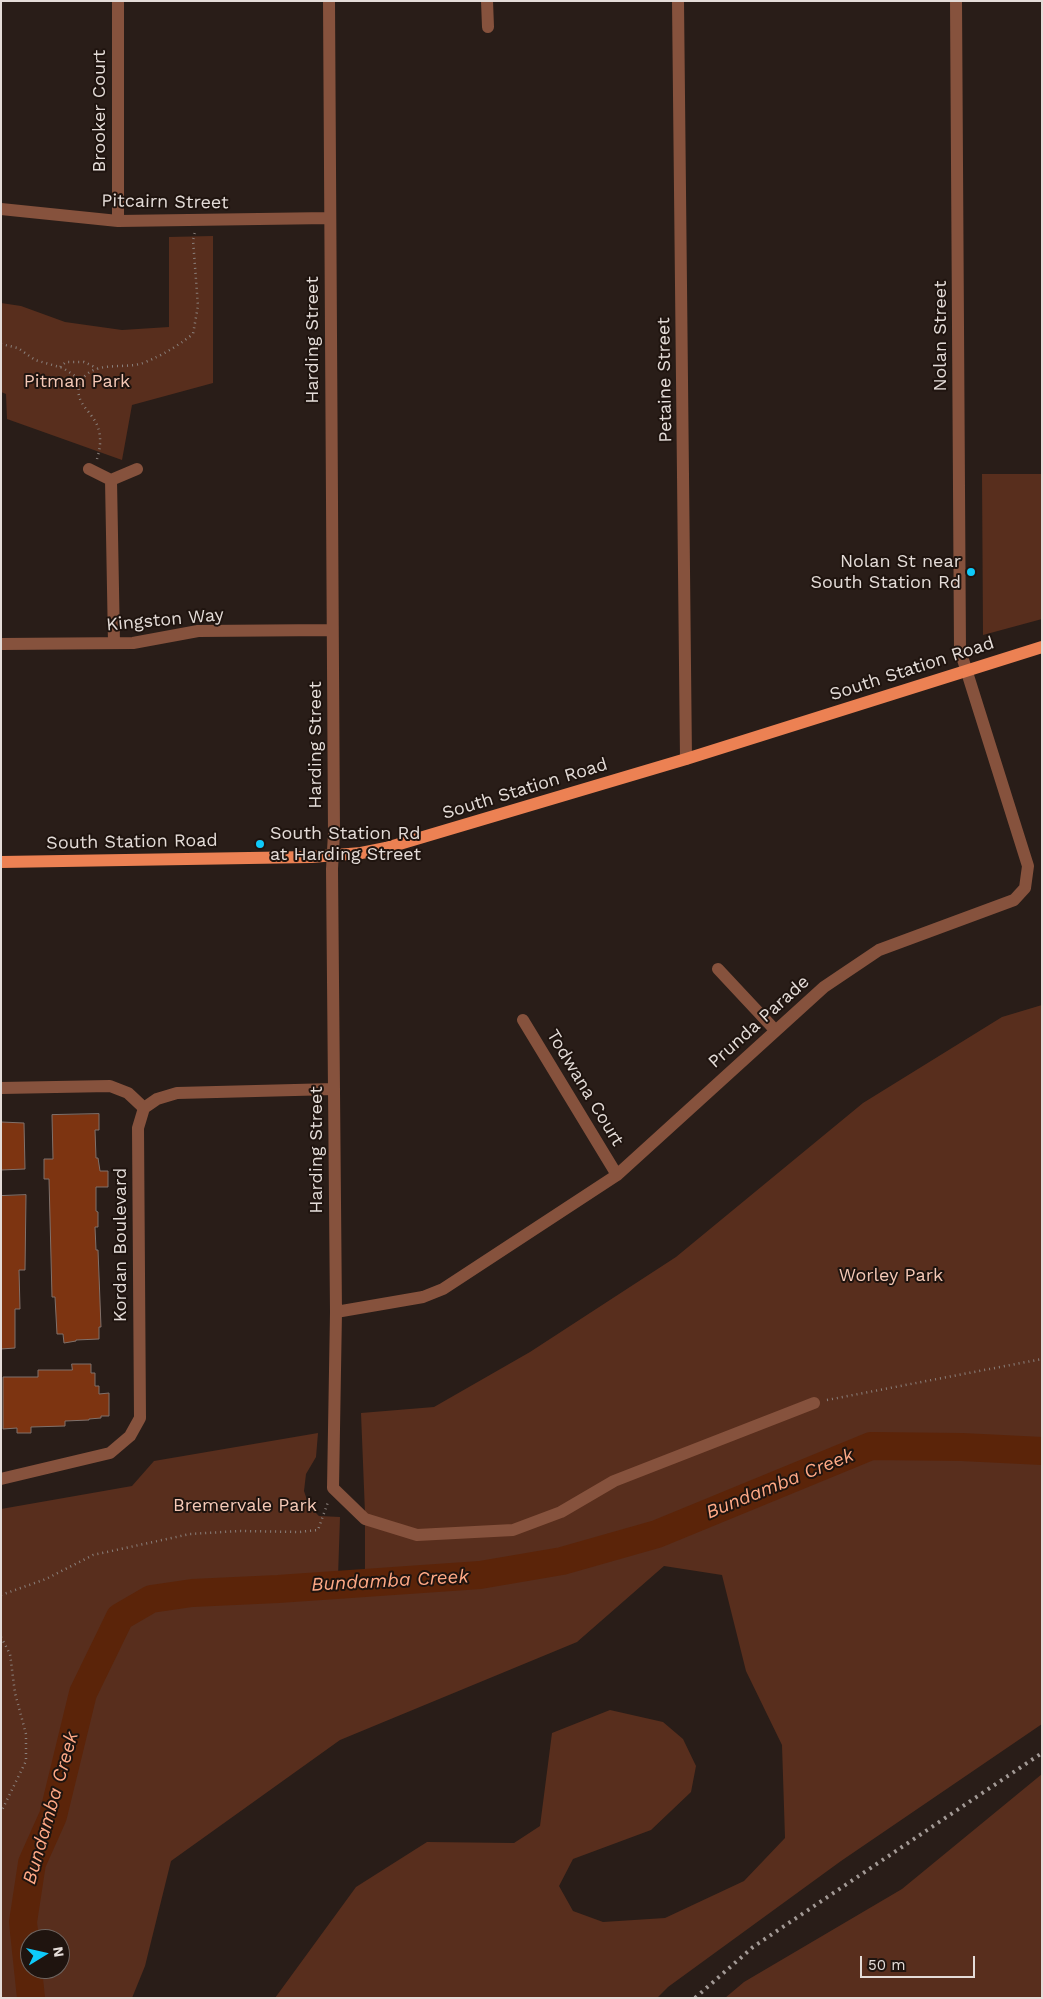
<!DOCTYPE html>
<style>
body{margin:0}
#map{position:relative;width:1043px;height:1999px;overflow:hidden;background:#291d18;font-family:"Work Sans",sans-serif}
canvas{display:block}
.frame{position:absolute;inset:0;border:2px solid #e4dcd8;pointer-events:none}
.north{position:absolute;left:20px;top:1929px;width:50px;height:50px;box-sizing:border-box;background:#1f140f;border:1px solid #6e645f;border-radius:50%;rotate:81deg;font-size:14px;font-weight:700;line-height:20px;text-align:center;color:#e4dcd8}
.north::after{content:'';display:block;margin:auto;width:18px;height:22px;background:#0ecafa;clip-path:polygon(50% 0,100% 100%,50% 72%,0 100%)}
.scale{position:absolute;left:860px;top:1956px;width:115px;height:22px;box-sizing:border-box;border:2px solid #e4dcd8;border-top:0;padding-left:6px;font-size:15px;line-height:18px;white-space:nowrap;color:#e4dcd8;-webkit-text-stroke:4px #1f140f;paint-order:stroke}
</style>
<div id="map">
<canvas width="1043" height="1999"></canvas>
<div class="frame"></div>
<div class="north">N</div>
<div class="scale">50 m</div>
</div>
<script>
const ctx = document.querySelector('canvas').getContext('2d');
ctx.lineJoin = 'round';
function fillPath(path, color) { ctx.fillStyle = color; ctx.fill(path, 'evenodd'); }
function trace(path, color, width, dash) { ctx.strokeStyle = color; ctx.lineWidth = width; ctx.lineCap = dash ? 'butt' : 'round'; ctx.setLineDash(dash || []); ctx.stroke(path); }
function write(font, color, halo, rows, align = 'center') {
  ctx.font = font + ' "Work Sans",sans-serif'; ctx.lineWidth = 4; ctx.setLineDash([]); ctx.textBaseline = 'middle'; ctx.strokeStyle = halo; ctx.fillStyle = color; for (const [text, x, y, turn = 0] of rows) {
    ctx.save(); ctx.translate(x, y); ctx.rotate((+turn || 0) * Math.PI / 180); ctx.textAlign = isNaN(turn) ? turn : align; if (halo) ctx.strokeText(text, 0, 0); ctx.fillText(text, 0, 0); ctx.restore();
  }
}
fillPath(new Path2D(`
 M213,236V383L132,405L122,460L7,419L6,394L1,392V303L21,306L65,322L122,330L169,327V237Z
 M982,474H1042V619L983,635Z
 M1042,1005V1724L841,1861L668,1987L657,1998H275L356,1887L427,1842L514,1843L540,1826L552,1733L610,1710L663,1722L683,1739L696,1766L691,1792L651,1830L573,1859L559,1886L573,1911L603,1922L665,1918L744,1881L785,1838L782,1745L746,1671L722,1575L664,1566L577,1642L340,1740L171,1861L145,1966L132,1998H1V1509L132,1486L154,1461L318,1433L316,1457L306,1474L304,1491L309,1506L319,1516L340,1517L338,1577L365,1572V1513L361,1413L434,1407L530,1352L676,1257L863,1103L1002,1017ZM30,1939H60V1969H30Z
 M1042,1774V1998H725L744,1982L902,1889Z`), '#582e1d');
trace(new Path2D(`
 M31,1998L23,1922L32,1863L53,1816L83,1693L120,1617L151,1599L192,1593L278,1589L480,1575L562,1561L657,1534L871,1446L962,1447L1042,1451`), '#5b2409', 28);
const building = new Path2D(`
 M99,1114V1130H95L96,1158H98L100,1171H108V1187H96V1211L98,1212V1227H95L96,1250H98L101,1327H99V1339L76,1340V1341L64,1343L63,1334H57L55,1297H52L49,1179H44V1159H53L52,1115Z
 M1,1122L24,1123L25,1169L1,1170Z
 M26,1195L25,1270H19L20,1309H15V1348L1,1349V1196Z
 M72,1364H91V1373H95V1386H99V1394L109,1393V1416H101V1418L89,1419V1420L65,1421V1426L31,1427V1433H17V1428L3,1429V1377H38V1370H72Z`);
fillPath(building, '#7d3411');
trace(building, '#80716b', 1);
trace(new Path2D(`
 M1,344L18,348L35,360L63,368L75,376L80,383
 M60,367L66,362H84L97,368
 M97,459C101,446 102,433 95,421C88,409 74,400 80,384C90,359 123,370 143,363C163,355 176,347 193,334L198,306L193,240L195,232
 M827,1400L1042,1359
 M1,1595L46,1579L93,1555L190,1534L239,1531L299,1532L318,1530L328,1502
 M1,1637L10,1654L15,1693L26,1734V1761L1,1812`), '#8a807c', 2.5, [1, 4]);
trace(new Path2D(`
 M329,1L334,833L332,869L336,1312L333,1488L365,1519L417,1535L513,1530L561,1512L614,1481L814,1403
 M487,1L488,27
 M678,1L686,759
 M1,209L118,221L329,218
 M118,221V1
 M89,469L111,480L137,469
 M111,480L114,643
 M1,644L133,643L198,631L332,630
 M718,969L775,1030
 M523,1020L617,1175
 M1,1088L110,1086L128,1093L144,1108
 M336,1312L423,1297L443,1289L617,1175L824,987L879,950L1014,900L1025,888L1028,866L960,650L956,1
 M1,1479L110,1453L130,1436L140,1418L138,1128L144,1108L157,1099L177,1093L334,1089`), '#86523d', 12);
trace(new Path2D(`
 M1,862L311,857L361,853L386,848L686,759L1042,647`), '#ec8153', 12);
trace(new Path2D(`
 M695,1998L753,1947L1042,1753`), '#a39a96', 4, [2.5, 5]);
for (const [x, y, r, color] of [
 [971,572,5,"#0ecafa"],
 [260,844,5,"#0ecafa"]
]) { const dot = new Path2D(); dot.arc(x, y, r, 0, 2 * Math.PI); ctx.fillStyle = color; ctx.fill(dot); trace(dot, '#1f140f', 2); }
write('18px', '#e4dcd8', '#1f140f', [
 ["Brooker Court",100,111,-90],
 ["Pitcairn Street",165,202,1],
 ["Nolan Street",941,336,-90],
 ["Harding Street",313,340,-90],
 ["Petaine Street",665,380,-91],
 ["Kingston Way",165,620,-5],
 ["South Station Road",912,669,-18],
 ["Harding Street",316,745,-90],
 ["South Station Road",525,789,-17],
 ["South Station Road",132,842,-1],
 ["Prunda Parade",759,1022,-42],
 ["Todwana Court",585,1088,59],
 ["Harding Street",317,1150,-90],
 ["Kordan Boulevard",121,1245,-90]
]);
write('18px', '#f5c9b7', '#1f140f', [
 ["Pitman Park",77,382],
 ["Worley Park",891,1276],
 ["Bremervale Park",245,1506]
]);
write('18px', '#e4dcd8', '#1f140f', [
 ["Nolan St near",961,562],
 ["South Station Rd",961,583],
 ["South Station Rd",270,834,"left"],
 ["at Harding Street",270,855,"left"]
], 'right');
write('italic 19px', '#ffa986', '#1f140f', [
 ["Bundamba Creek",780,1484,-22],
 ["Bundamba Creek",390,1581,-3],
 ["Bundamba Creek",51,1808,-74]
]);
</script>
